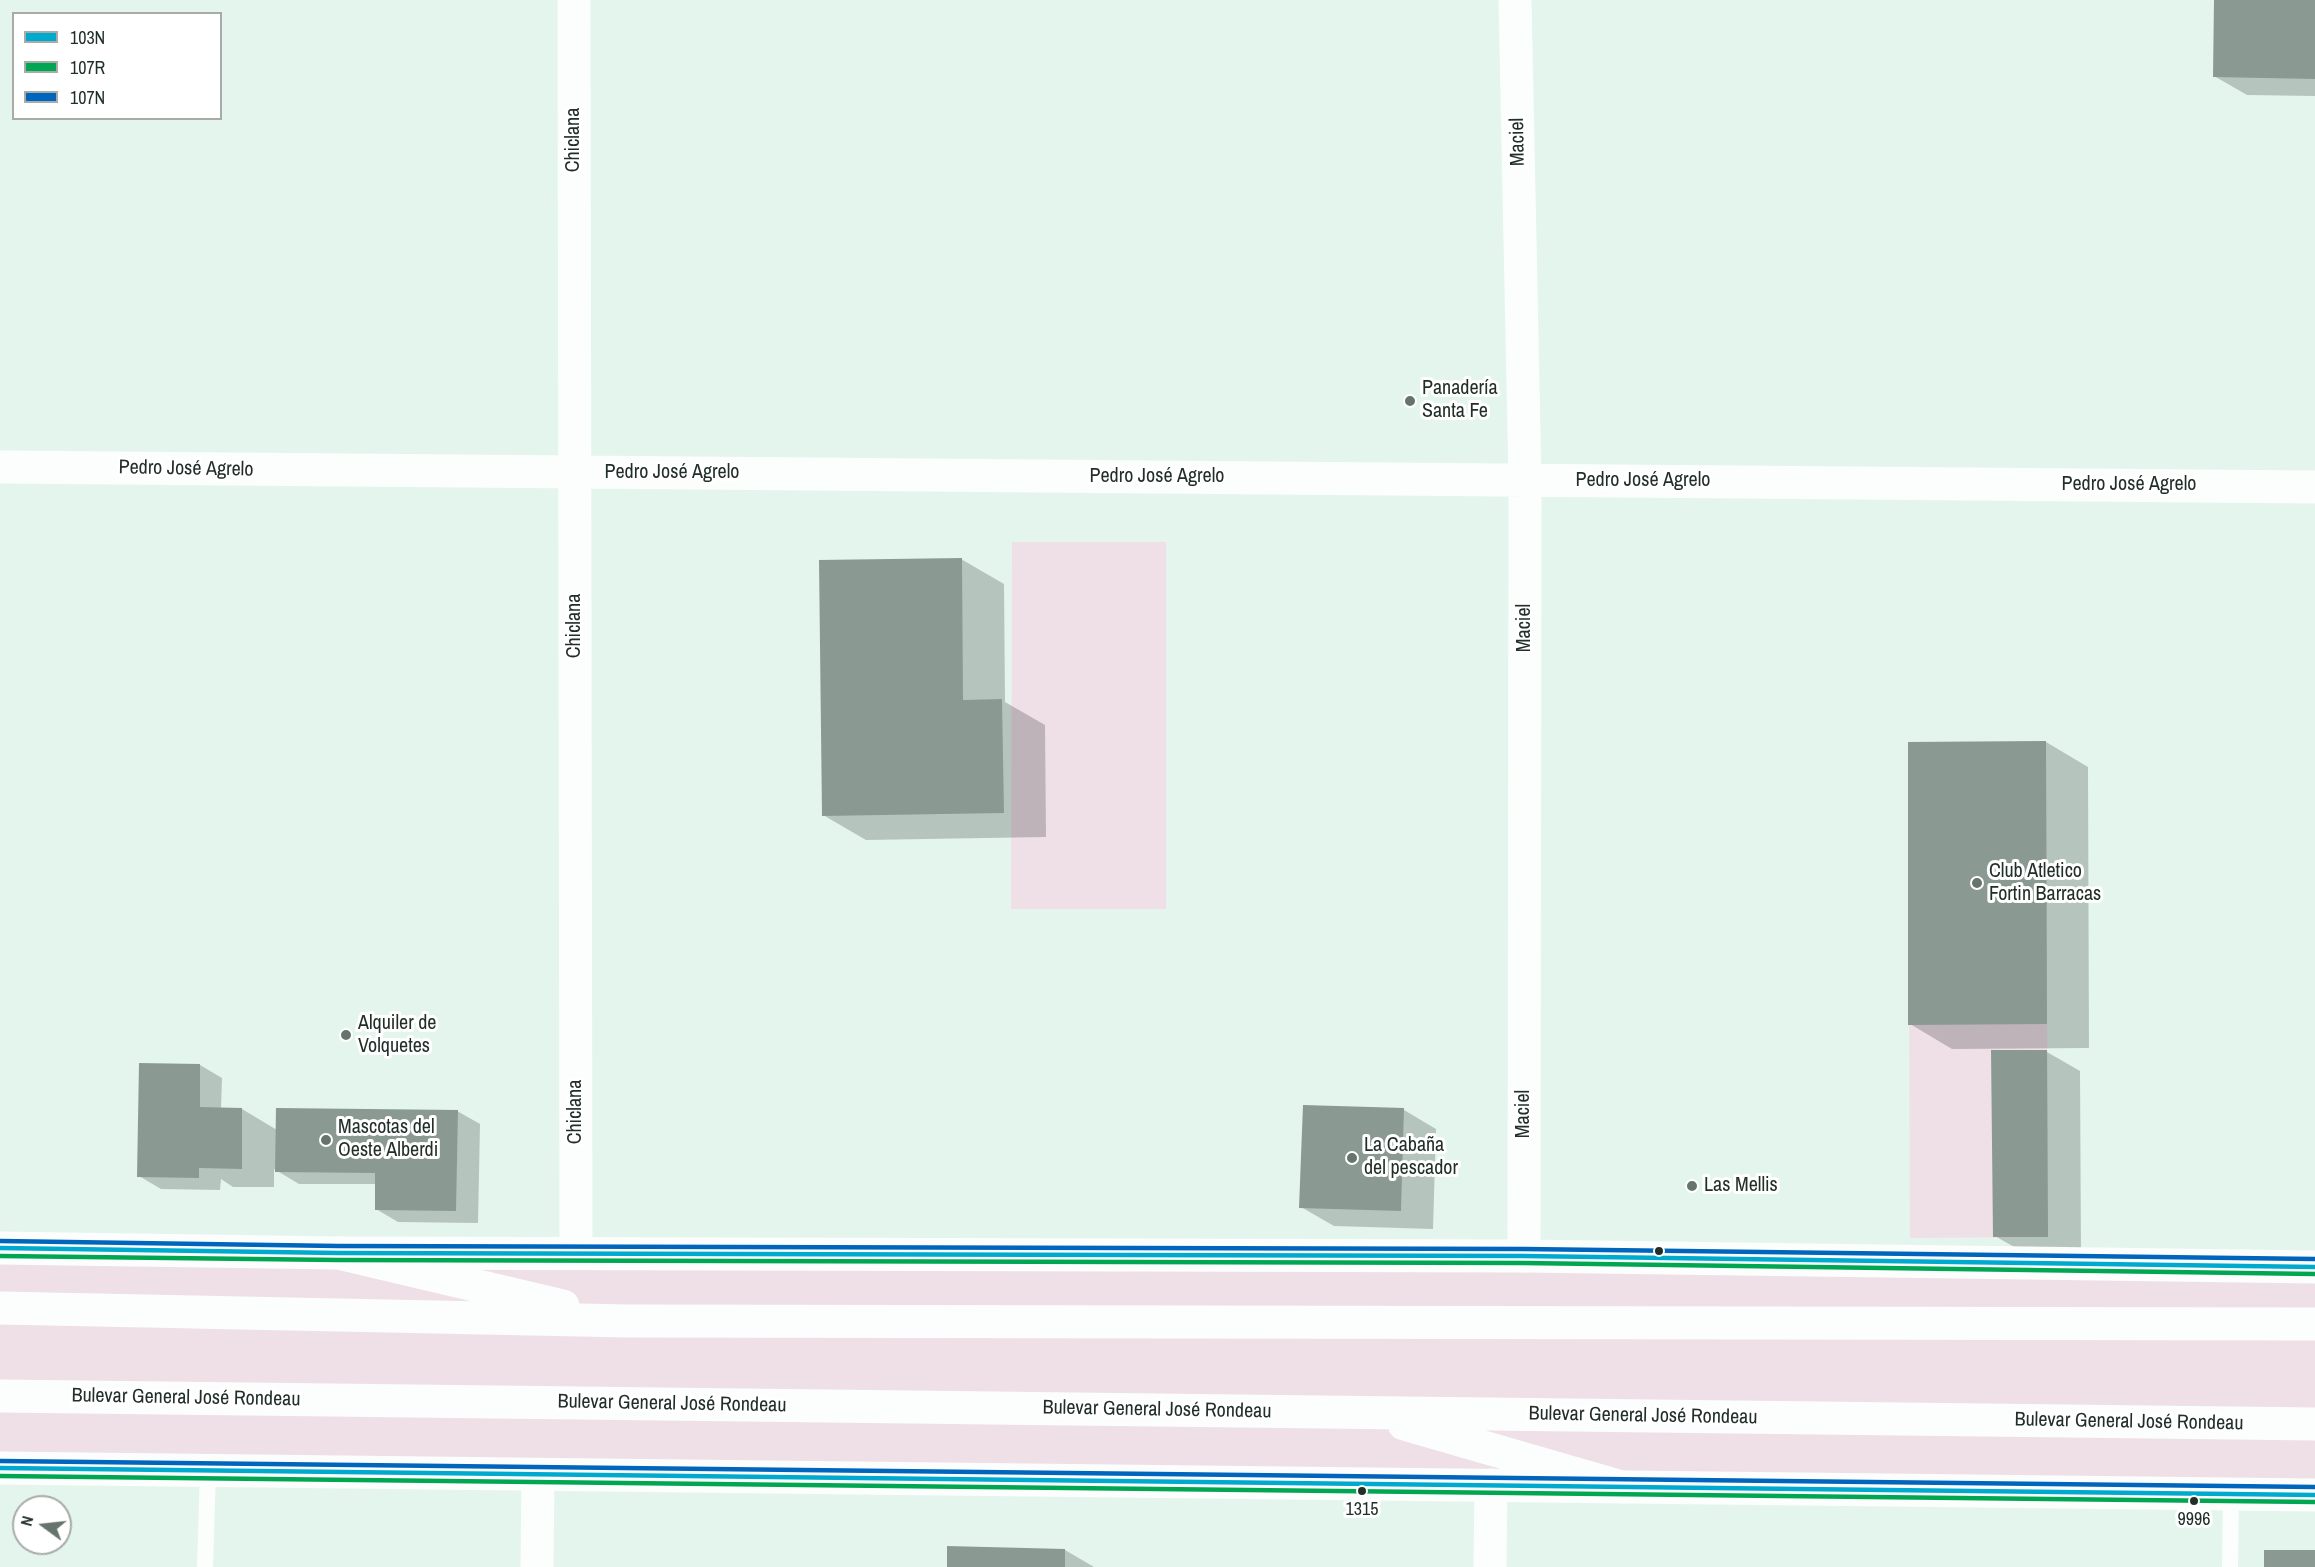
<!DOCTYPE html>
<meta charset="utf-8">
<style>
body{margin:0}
#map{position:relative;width:2315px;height:1567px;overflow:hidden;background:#e4f5ee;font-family:"Archivo Narrow",sans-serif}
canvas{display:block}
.legend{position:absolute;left:12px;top:12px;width:210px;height:108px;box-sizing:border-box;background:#fff;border:2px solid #a7aca9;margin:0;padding:8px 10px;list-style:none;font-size:18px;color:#222f29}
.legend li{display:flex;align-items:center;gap:12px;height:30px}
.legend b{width:30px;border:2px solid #a7aca9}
.north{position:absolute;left:12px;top:1495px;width:60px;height:60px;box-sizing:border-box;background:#fff;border:2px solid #a7aca9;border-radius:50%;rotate:285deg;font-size:16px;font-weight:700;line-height:24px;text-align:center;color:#222f29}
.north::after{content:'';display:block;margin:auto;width:21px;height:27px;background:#66746e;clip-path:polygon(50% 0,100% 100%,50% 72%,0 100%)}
</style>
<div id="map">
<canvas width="2315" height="1567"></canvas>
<ul class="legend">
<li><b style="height:8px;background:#00a9ce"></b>103N</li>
<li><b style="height:8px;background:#00a651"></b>107R</li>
<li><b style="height:8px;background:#0065bd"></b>107N</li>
</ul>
<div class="north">N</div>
</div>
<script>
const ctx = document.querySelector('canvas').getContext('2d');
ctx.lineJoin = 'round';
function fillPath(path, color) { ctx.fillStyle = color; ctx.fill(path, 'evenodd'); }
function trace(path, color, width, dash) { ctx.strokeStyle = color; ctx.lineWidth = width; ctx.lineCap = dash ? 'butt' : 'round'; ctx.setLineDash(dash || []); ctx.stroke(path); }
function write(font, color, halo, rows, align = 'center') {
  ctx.font = font + ' "Archivo Narrow",sans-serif'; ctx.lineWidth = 6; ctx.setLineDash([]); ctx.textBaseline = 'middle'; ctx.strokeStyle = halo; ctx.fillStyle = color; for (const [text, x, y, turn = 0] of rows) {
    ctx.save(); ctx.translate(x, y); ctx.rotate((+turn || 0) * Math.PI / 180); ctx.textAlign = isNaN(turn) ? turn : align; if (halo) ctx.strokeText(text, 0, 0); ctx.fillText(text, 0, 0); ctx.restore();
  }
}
fillPath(new Path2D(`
 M1012,542H1166V909H1011Z
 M2046,741L2048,1237L1910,1238L1908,742Z
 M0,1248L2315,1267V1495L0,1468Z`), '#eee0e6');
fillPath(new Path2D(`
 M2215,0H2315V96L2247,95L2214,76Z
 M961,559L1004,584L1005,702L1045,725L1046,837L866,840L823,815Z
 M2046,742L2088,767L2089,1048L1952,1049L1910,1024Z
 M2047,1052L2080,1071L2081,1255H2028L1995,1236Z
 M200,1065L222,1078L221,1109H242L277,1130L457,1111L480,1124L478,1223L398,1222L376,1209V1184H299L274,1169V1187H233L221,1179L220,1190L161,1189L139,1176Z
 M1404,1110L1436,1129L1433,1229L1334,1226L1301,1207Z
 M1065,1550L1094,1567H949Z`), '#0003');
fillPath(new Path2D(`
 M2214,0H2315V79L2213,77Z
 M962,558L963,700L1002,699L1004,813L822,816L819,560Z
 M2046,741L2047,1024L1908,1025V742Z
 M1991,1050H2047L2048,1237H1993Z
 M139,1063L200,1064V1107L242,1108V1169L199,1168V1178L137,1177Z
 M1303,1105L1404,1108L1401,1211L1299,1208Z
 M276,1108L458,1110L456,1211L375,1210V1173L275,1172Z
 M947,1546L1065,1549V1567H947Z
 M2264,1550H2315V1567H2264Z`), '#8b9993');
trace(new Path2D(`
 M205,1567L208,1470
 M2230,1567L2231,1494`), '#fbfefc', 16);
trace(new Path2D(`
 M574,0L576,1252
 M1515,0L1525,480L1524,1256
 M0,467L2315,487
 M537,1567L538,1475
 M1490,1567L1491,1485`), '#fbfefc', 33);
trace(new Path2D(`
 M0,1248L338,1253L1524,1256L2315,1267
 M0,1468L2315,1495`), '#fbfefc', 33);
trace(new Path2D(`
 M338,1253L563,1306
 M0,1308L629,1321L2315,1324
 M0,1396L2315,1424
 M1404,1424L1622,1487`), '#fbfefc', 33);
trace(new Path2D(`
 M0,1248L338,1253L1524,1256L2315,1267
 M0,1468L2315,1495`), '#00a9ce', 4.5);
trace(new Path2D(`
 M0,1256L338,1260L1524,1263L2315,1274
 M0,1476L2315,1502`), '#00a651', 4.5);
trace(new Path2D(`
 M0,1241L338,1246L1524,1249L2315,1259
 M0,1461L2315,1487`), '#0065bd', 4.5);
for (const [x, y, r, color] of [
 [1410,401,6,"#66746e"],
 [1977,883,6,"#66746e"],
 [346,1035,6,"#66746e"],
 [326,1140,6,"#66746e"],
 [1352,1158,6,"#66746e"],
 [1692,1186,6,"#66746e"],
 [1659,1251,5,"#222f29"],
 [1362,1491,5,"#222f29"],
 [2194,1501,5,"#222f29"]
]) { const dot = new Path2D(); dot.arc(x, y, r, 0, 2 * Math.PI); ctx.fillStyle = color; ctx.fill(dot); trace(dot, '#fff', 2); }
write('18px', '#222f29', '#fff', [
 ["1315",1362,1510],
 ["9996",2194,1520]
]);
write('20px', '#222f29', '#fff', [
 ["Chiclana",574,140,-90],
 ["Maciel",1518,142,-91],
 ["Pedro José Agrelo",186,469,1],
 ["Pedro José Agrelo",672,473],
 ["Pedro José Agrelo",1157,477],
 ["Pedro José Agrelo",1643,481],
 ["Pedro José Agrelo",2129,485],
 ["Chiclana",575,626,-90],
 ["Maciel",1525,628,-90],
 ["Chiclana",576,1112,-90],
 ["Maciel",1524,1114,-90],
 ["Bulevar General José Rondeau",186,1398,1],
 ["Bulevar General José Rondeau",672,1404,1],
 ["Bulevar General José Rondeau",1157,1410,1],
 ["Bulevar General José Rondeau",1643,1416,1],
 ["Bulevar General José Rondeau",2129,1422,1]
]);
write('20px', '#222f29', '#fff', [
 ["Panadería",1422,389],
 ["Santa Fe",1422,412],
 ["Club Atletico",1989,872],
 ["Fortin Barracas",1989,895],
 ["Alquiler de",358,1024],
 ["Volquetes",358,1047],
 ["Mascotas del",338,1128],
 ["Oeste Alberdi",338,1151],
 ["La Cabaña",1364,1146],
 ["del pescador",1364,1169],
 ["Las Mellis",1704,1186]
], 'left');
</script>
